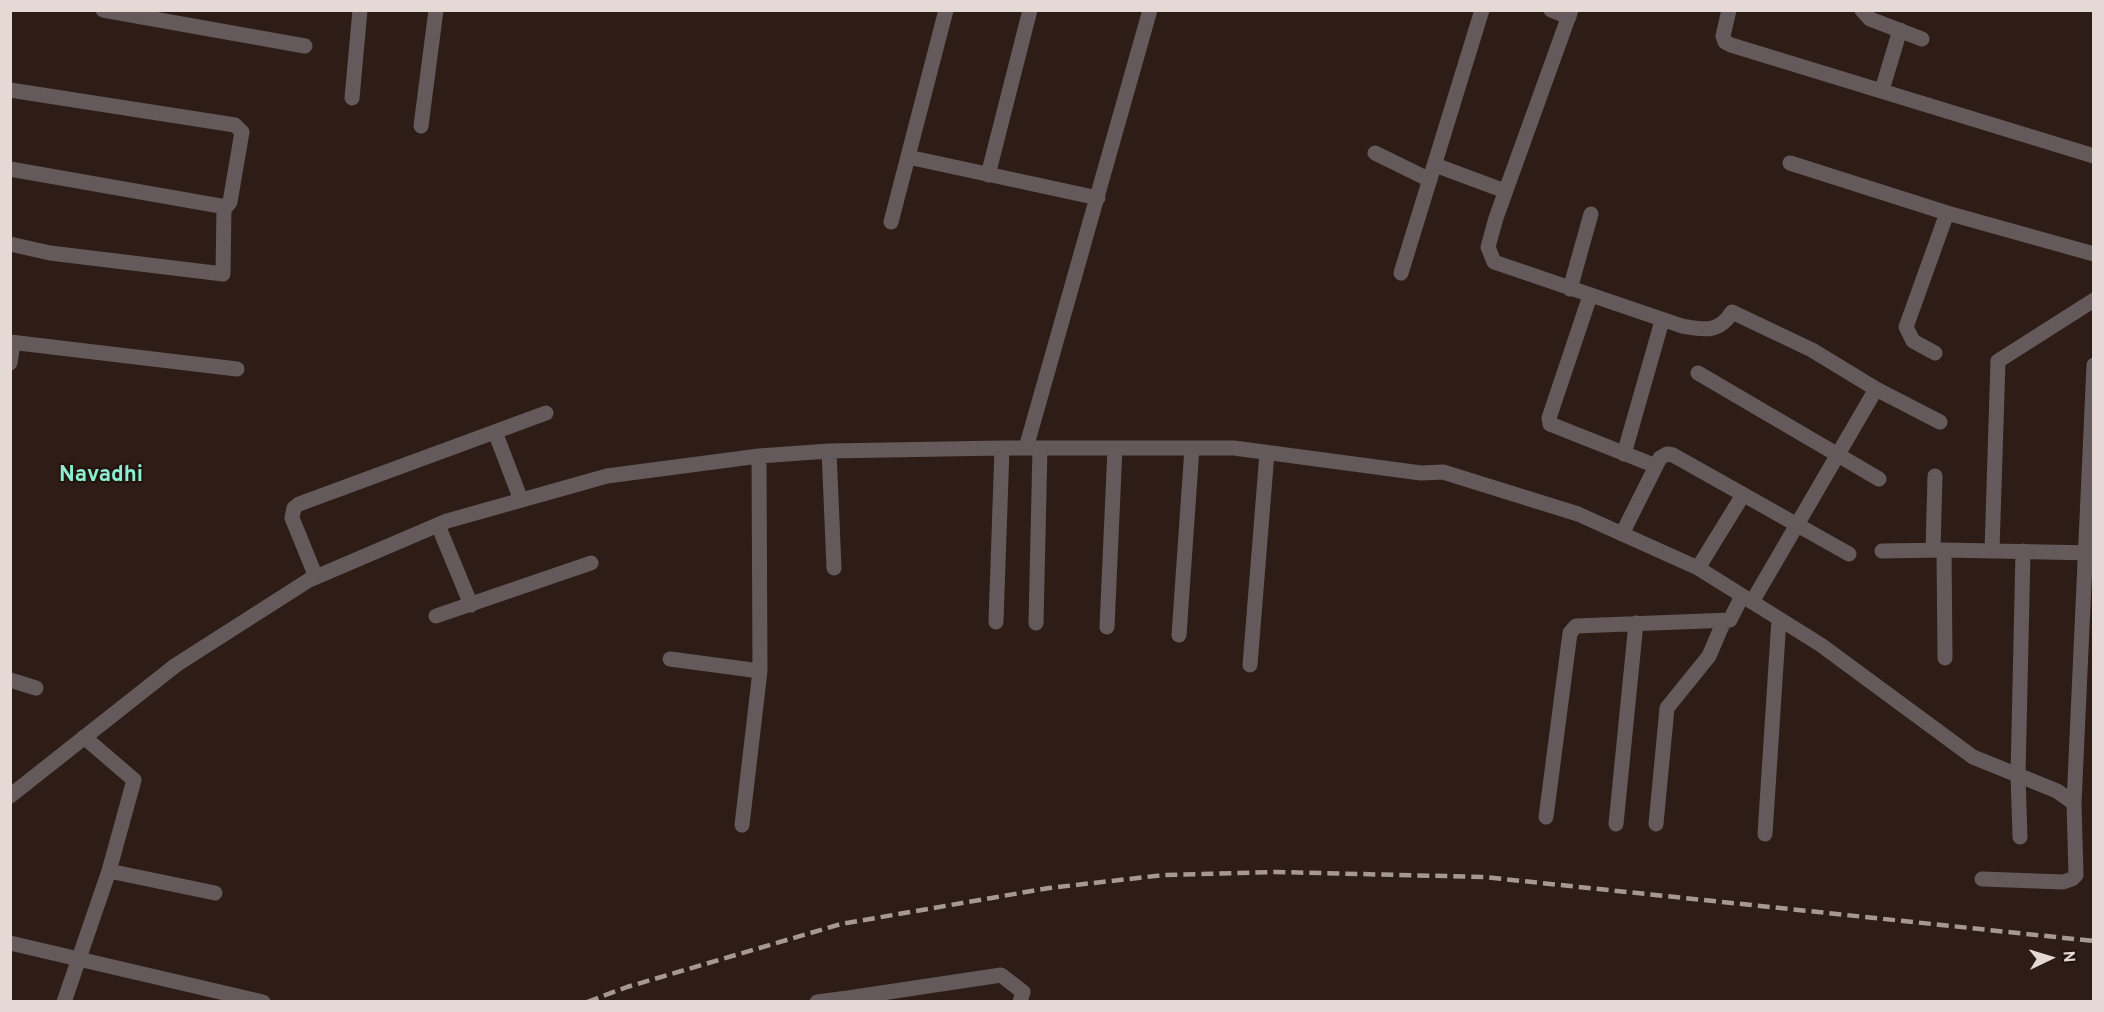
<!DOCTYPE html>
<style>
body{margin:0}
#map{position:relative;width:2104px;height:1012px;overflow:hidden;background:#2d1d16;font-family:Overpass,sans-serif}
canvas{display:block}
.frame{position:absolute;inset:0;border:12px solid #e5d9d5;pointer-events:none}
.north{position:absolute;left:2020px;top:928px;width:60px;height:60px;-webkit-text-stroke:4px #23140d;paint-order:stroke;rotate:86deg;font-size:16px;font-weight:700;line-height:24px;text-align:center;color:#e5d9d5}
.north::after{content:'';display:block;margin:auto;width:21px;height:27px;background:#e5d9d5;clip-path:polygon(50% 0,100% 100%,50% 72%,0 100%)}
</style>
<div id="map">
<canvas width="2104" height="1012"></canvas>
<div class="frame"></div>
<div class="north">N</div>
</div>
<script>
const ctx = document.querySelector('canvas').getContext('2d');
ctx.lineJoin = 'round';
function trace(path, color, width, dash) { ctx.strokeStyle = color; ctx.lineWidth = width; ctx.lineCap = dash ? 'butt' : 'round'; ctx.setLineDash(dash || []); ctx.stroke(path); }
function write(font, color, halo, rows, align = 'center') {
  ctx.font = font + ' Overpass,sans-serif'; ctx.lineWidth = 4.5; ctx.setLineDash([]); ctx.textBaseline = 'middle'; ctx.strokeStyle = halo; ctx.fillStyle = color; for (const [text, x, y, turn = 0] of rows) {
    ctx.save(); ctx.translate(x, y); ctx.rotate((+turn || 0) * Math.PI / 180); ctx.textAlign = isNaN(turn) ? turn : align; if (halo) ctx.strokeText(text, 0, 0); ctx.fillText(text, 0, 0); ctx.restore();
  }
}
trace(new Path2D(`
 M103,10L305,46
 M1551,10L1569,17
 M1571,10L1496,218L1488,247L1494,262L1682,326C1705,330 1719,333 1732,312L1812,350L1876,389L1940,422
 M1729,10L1723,36L1725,42L1731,45L2094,156
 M1862,10L1870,19L1922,39
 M10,90L235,125L242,132L230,202L226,207L10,169
 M1882,90L1900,30
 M352,98L360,10
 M421,126L436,10
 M1375,153L1430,180
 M908,157L1098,198
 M1790,163L1947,213L2094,254
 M1435,165L1505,191
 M988,175L1030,10
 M891,222L946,10
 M10,244L50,253L223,274L224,207
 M1401,273L1482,10
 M1570,289L1591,214
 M1590,296L1549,418L1550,424L1656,466
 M10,342L237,369
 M1935,353L1913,341L1906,327L1947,213
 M10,363L13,343
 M1698,373L1879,479
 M495,432L521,500
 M1026,448L1150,10
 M829,451L834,568
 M1624,454L1662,321
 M438,525L471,605
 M1622,534L1660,458L1667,454L1673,455L1849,554
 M1933,550L1935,476
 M1992,550L1998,361L2094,300
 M1882,551L1942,550
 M1698,568L1743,495
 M316,577L292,518L294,508L299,504L546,413
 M1752,602L1876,389
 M436,616L591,563
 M996,622L1002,448
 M1036,623L1040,448
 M1107,627L1115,448
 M1179,635L1192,448
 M1945,658L1944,550L2094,553
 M670,659L760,671
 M1250,665L1267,453
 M10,680L36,688
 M10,796L176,665L309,580L447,521L607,476L759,456L829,451L1002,448H1234L1421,473L1443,472L1578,514L1698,568L1821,645L1973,757L2057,791L2074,803L2076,875L2072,879L2063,882L1982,879
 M2074,803L2094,365
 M1546,817L1570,633L1576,626L1730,620L1742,596
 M1616,824L1636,623
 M1656,824L1667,708L1709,656L1724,621
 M742,825L760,671L759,456
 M1765,834L1779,619
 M2020,837L2018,776L2023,551
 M109,871L215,893
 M10,943L263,1002
 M848,998L1001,975L1023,992L1020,1002
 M64,1002L109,871L134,780L84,737
 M817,1002L848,998L849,1002`), '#645a5b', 15);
trace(new Path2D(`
 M587,1002L627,987L841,924L1049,888L1164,875L1276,872L1484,877L2094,941`), '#a69994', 4.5, [12, 6]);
write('bold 22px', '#8cedd3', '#23140d', [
 ["Navadhi",101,477]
]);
</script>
